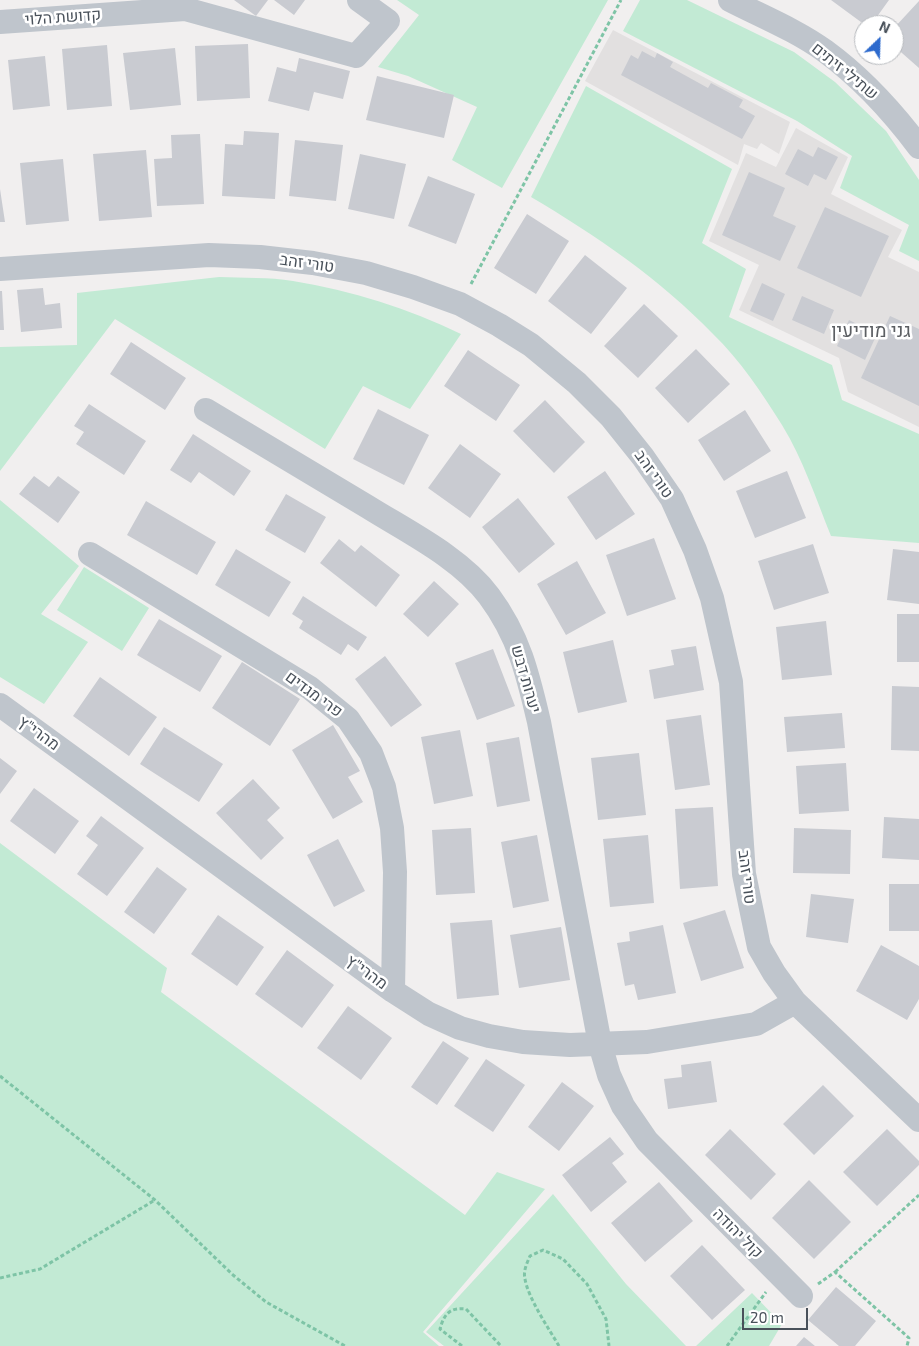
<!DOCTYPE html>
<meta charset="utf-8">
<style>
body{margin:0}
#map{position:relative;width:919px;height:1346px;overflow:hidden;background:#f1efef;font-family:"Exo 2",sans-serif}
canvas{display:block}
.north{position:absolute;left:854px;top:15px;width:50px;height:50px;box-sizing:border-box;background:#fff;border:1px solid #b6b9bd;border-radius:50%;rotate:24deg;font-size:14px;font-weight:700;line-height:20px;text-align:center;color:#49515a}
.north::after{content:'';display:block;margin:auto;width:18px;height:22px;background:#2d6acd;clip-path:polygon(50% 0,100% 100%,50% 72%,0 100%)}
.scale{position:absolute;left:742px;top:1308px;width:66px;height:22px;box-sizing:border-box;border:2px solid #49515a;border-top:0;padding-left:6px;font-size:15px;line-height:18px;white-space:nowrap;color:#49515a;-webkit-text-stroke:4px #fff;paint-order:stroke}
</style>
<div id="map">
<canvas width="919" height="1346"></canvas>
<div class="north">N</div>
<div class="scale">20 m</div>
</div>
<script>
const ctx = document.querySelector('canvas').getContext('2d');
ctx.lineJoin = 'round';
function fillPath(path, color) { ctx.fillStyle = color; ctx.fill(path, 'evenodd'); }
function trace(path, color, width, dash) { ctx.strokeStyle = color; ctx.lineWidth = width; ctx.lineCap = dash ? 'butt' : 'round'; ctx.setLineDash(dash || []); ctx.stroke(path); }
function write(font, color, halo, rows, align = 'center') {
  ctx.font = font + ' "Exo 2",Heebo,sans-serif'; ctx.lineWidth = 5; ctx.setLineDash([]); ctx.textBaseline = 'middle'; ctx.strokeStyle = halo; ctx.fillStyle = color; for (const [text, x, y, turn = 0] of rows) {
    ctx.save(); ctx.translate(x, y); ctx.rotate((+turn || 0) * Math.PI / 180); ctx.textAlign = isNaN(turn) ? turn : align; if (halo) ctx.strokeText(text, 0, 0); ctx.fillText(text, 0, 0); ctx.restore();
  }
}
fillPath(new Path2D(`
 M613,30L790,122L779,154L761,143L757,149L744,144L738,165L585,81Z
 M796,128L848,157L831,194L902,230L888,257L919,272V427L848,392L839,358L739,310L759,265L709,241L746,153L776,167Z`), '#e2e0e0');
fillPath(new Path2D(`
 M397,0H608L502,188L452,160L477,107L408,76L378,67L419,15Z
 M640,0H687L794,52L835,82L886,131L919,180V261L899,251L909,225L840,188L852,156L797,121L623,31Z
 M586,86L732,169L702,243L746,269L729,317L832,365L842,400L919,434V543L831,536C816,499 803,459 782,425C762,393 740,360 713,334C660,279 597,236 531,197Z
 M219,277C243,278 269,277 293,281C352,291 408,308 461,334L410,409L363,386L325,449L115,319L0,471V347L77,345V293Z
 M0,500L79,566L41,614L88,642L44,704L0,677Z
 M84,567L149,608L122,651L57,610Z
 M0,843L167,968L161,992L465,1215L497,1172L545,1189L423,1332L439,1346H0Z
 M553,1194L626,1284L686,1346H444L426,1332Z
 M752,1293L782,1324L769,1346H696Z`), '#c2ead4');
fillPath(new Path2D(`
 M234,0H268L256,16Z
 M274,0H305L294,15Z
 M831,0H889L871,25H865Z
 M919,1V68L894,46V28Z
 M248,44L250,98L197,101L195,46Z
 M107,45L112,106L67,110L62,49Z
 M175,48L181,105L130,110L123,53Z
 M642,51L655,58L657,53L673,62L670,67L708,88L711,83L743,100L739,107L755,116L742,139L621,75L631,55L638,59Z
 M45,56L50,106L13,110L8,60Z
 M299,58L350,71L343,99L314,92L309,111L268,101L277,67L296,72Z
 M377,76L454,95L444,138L366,120Z
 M244,131L279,133L275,199L222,196L225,144L243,145Z
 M200,134L204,204L157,206L154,159L172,158L171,135Z
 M295,140L343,145L336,201L289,196Z
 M818,147L838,157L826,180L814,174L808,186L785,174L798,149L813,157Z
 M146,150L152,217L99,221L93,154Z
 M360,154L406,164L394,219L348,209Z
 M63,159L69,221L26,225L20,163Z
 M749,172L785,188L773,216L796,226L780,261L722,235Z
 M428,176L475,194L456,244L408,226Z
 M0,189L5,222H0Z
 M825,207L889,236L861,297L797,268Z
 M527,214L569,241L536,294L494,268Z
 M585,255L627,288L591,334L548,301Z
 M762,283L785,294L773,321L750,311Z
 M43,288L45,305L60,303L62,328L21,332L17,290Z
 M0,291H2L4,330H0Z
 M802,296L834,310L824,334L792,320Z
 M644,304L678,336L638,378L604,346Z
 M890,316L919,329V406L861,378Z
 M849,320L877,334L865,360L837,346Z
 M131,342L186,378L165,410L110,374Z
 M696,349L730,384L688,423L655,388Z
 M468,350L520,385L496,421L444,386Z
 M545,400L585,442L554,473L513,431Z
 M89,404L146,441L124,475L76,444L84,432L74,426Z
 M378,409L429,435L404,485L353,459Z
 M745,410L771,451L724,481L698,440Z
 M193,434L251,471L234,496L199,472L191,483L170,470Z
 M460,444L501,474L470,518L428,488Z
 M605,471L635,514L596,540L567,497Z
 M787,471L806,518L755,538L736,491Z
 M34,476L49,487L58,476L80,492L58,523L19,494Z
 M286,494L326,517L305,553L265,530Z
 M518,498L555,544L519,573L482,527Z
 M146,501L216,542L197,575L127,535Z
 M654,538L676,599L627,616L606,555Z
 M339,539L355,552L361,545L400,575L376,607L320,563Z
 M813,544L829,593L774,610L758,561Z
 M236,549L291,582L269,617L215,585Z
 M893,549L919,552V604L887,600Z
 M577,561L606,613L566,635L537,584Z
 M434,581L459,604L428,637L403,614Z
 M303,596L367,637L358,651L348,644L341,655L299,628L303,621L292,614Z
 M897,614H919V662H897Z
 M159,619L222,656L200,692L137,655Z
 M826,621L832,675L782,680L776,627Z
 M613,640L627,702L578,713L563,652Z
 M696,646L704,690L654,699L649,670L674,665L671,650Z
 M493,649L515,706L477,720L455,663Z
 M385,656L422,705L391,727L355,679Z
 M242,662L300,699L270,746L212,708Z
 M100,677L157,717L129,756L73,716Z
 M892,686L919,687V751L891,750Z
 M842,713L845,748L787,752L784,717Z
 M701,715L710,785L675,790L666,720Z
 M333,725L360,771L348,777L363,802L333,819L292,750Z
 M164,727L223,764L199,802L140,764Z
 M460,730L473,796L434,804L421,737Z
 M519,737L530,801L497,807L486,743Z
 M639,753L646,815L598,820L591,758Z
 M0,758L17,771L0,794Z
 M846,763L849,811L799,814L796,766Z
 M253,779L280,808L267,820L284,838L261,860L216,813Z
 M34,788L79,821L55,854L10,821Z
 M713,807L718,886L680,889L675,809Z
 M101,816L144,848L107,896L77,874L98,845L86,836Z
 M884,817L919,819V860L882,858Z
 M471,828L475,893L436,895L432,830Z
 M794,828L851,830L850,874L793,873Z
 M537,835L549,901L513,908L501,842Z
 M648,835L654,903L610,907L603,839Z
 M338,839L365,891L334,907L307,855Z
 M157,867L187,889L154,934L124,912Z
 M889,884H919V931H889Z
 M811,894L854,899L848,943L806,937Z
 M725,910L744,968L701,981L683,923Z
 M218,915L264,947L237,986L191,954Z
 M492,920L499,995L457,999L450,923Z
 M663,925L676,993L638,1000L634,984L625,986L617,943L630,941L629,932Z
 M561,927L570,980L519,988L510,935Z
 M881,945L919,966V999L907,1020L856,991Z
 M287,950L334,985L302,1028L255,994Z
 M348,1006L392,1038L361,1080L317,1048Z
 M443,1041L469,1058L437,1105L411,1087Z
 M486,1059L525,1085L493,1132L454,1106Z
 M711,1061L717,1102L668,1109L664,1079L682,1077L681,1065Z
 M562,1082L594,1106L559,1151L528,1127Z
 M823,1085L854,1116L814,1155L783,1124Z
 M730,1129L776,1174L751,1200L705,1155Z
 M887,1129L919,1161V1165L877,1206L843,1172Z
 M610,1137L624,1154L612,1163L627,1182L591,1212L562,1175Z
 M809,1180L851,1222L814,1259L772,1218Z
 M659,1182L693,1221L645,1262L611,1223Z
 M702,1245L745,1290L712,1320L670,1276Z
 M836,1287L876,1321L855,1346H839L808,1320Z
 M804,1337L815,1346H796Z`), '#c9cbd1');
trace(new Path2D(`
 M471,284L621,0
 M0,1076L155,1200L233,1275L266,1302L345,1346
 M835,1272L919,1195
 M0,1278L40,1269L155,1200
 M818,1284L835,1272L909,1338L907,1346
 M462,1346L440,1329C444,1314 450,1307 466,1309L501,1346
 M559,1346C549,1329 528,1298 525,1279C523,1271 527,1263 530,1256L543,1250L563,1259L587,1284L606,1319L609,1346
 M727,1346L766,1292`), '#7ec4a6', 3, [4, 2.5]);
trace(new Path2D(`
 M730,0C761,16 796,30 825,51C862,78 892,111 919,147
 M0,22L185,9L356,56L388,21L359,0
 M0,269L209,255L260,257L313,263L366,273L413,287L460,304L499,325L531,345L577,383L611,417L643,457L672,499L695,550L712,598L731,682L744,874L759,947L774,973L795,1002L919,1120
 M206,410C260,442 314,475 368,507C408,532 461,558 489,596C519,636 528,675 539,722L600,1044L609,1075L623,1106L647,1141L801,1296
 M90,554L310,688L348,719L371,753L384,787L392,828L395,872L393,991
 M0,705L393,991L429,1014L460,1028L489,1036L523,1042L570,1045L647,1042L756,1024L795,1002`), '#bfc5cc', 24);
write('16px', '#49515a', '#fff', [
 ["קדושת הלוי",63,17,-4],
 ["שתילי זיתים",845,71,39],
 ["טורי זהב",307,263,8],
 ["טורי זהב",654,474,55],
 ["יערות דבש",526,679,74],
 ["פרי מגדים",314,694,36],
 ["מהרי\"ץ",39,733,36],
 ["טורי זהב",747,877,83],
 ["מהרי\"ץ",367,972,36],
 ["קול יהודה",738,1233,45]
]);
write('19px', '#5c5f63', '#fff', [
 ["גני מודיעין",871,331]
]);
</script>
